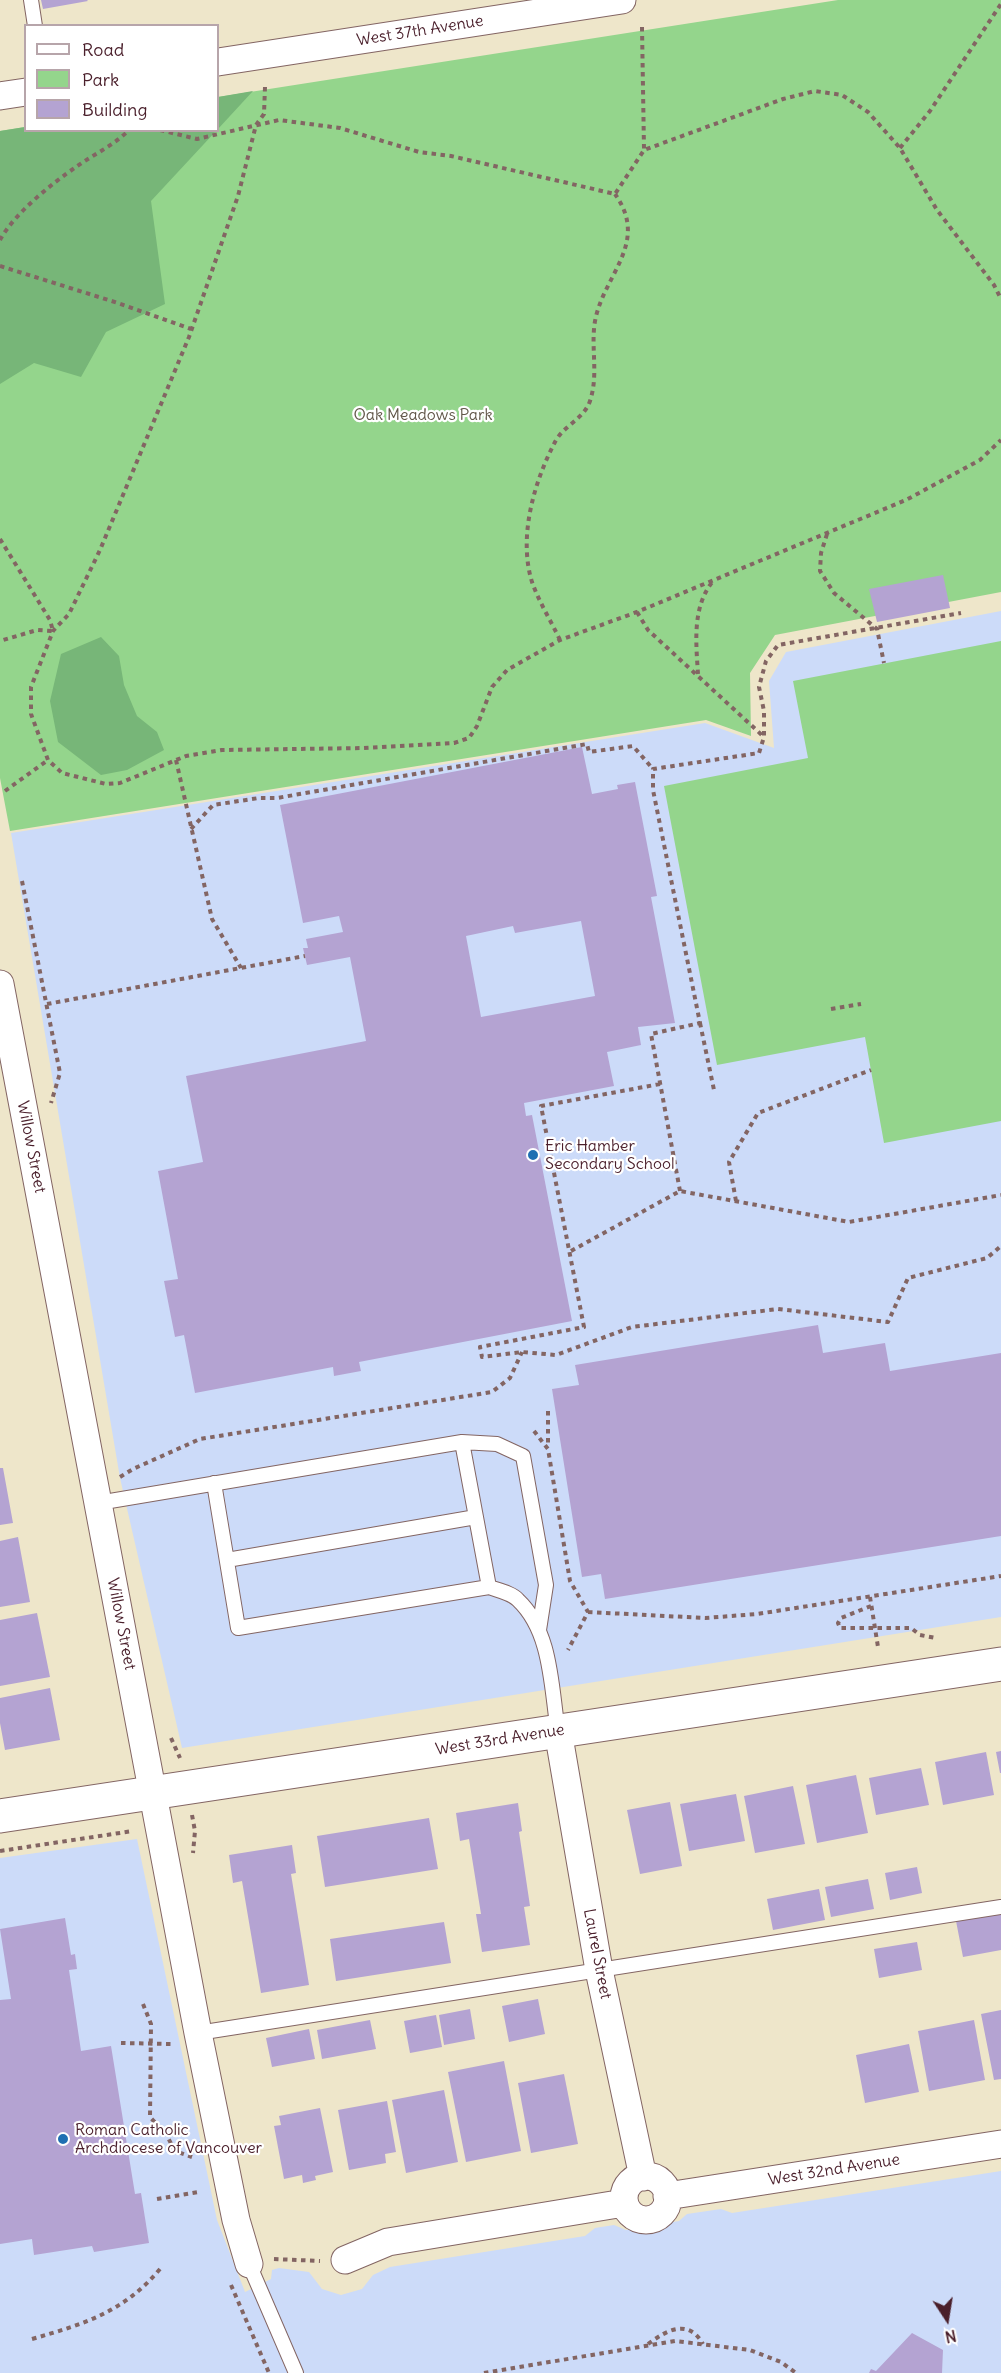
<!DOCTYPE html>
<style>
body{margin:0}
#map{position:relative;width:1001px;height:2373px;overflow:hidden;background:#eee6ca;font-family:Delius,sans-serif}
canvas{display:block}
.legend{position:absolute;left:24px;top:24px;width:195px;height:108px;box-sizing:border-box;background:#fff;border:2px solid #b7a5aa;margin:0;padding:8px 10px;list-style:none;font-size:18px;color:#4a1f2b}
.legend li{display:flex;align-items:center;gap:12px;height:30px}
.legend b{width:30px;border:2px solid #b7a5aa}
.north{position:absolute;left:917px;top:2289px;width:60px;height:60px;-webkit-text-stroke:4px #fff;paint-order:stroke;rotate:168deg;font-size:16px;font-weight:700;line-height:24px;text-align:center;color:#4a1f2b}
.north::after{content:'';display:block;margin:auto;width:21px;height:27px;background:#4a1f2b;clip-path:polygon(50% 0,100% 100%,50% 72%,0 100%)}
</style>
<div id="map">
<canvas width="1001" height="2373"></canvas>
<ul class="legend">
<li><b style="height:8px;background:#fff"></b>Road</li>
<li><b style="height:16px;background:#94d58c"></b>Park</li>
<li><b style="height:16px;background:#b4a3d2"></b>Building</li>
</ul>
<div class="north">N</div>
</div>
<script>
const ctx = document.querySelector('canvas').getContext('2d');
ctx.lineJoin = 'round';
function fillPath(path, color) { ctx.fillStyle = color; ctx.fill(path, 'evenodd'); }
function trace(path, color, width, dash) { ctx.strokeStyle = color; ctx.lineWidth = width; ctx.lineCap = dash ? 'butt' : 'round'; ctx.setLineDash(dash || []); ctx.stroke(path); }
function write(font, color, halo, rows, align = 'center') {
  ctx.font = font + ' Delius,sans-serif'; ctx.lineWidth = 4.5; ctx.setLineDash([]); ctx.textBaseline = 'middle'; ctx.strokeStyle = halo; ctx.fillStyle = color; for (const [text, x, y, turn = 0] of rows) {
    ctx.save(); ctx.translate(x, y); ctx.rotate((+turn || 0) * Math.PI / 180); ctx.textAlign = isNaN(turn) ? turn : align; if (halo) ctx.strokeText(text, 0, 0); ctx.fillText(text, 0, 0); ctx.restore();
  }
}
fillPath(new Path2D(`
 M1001,611V1617L182,1748L120,1478L11,833L705,723L774,748L769,681L786,652Z
 M137,1839L217,2220L245,2292L271,2279L272,2270L279,2268L309,2272L322,2289L341,2295L362,2289L373,2275L390,2267L585,2236L595,2228L614,2225L626,2230L679,2221L687,2214L721,2209L732,2213L1001,2171V2373H0V1858Z`), '#ccdbf9');
fillPath(new Path2D(`
 M838,0H1001V592L775,635L750,673L751,736L706,720L10,831L0,778V131L25,127L26,130H218V97Z
 M1001,641V1121L884,1143L865,1037L717,1065L664,786L808,758L793,681Z`), '#94d58c');
fillPath(new Path2D(`
 M253,91L218,129V97Z
 M25,127L26,130L216,131L151,201L165,304L106,332L81,377L34,363L0,384V131Z
 M101,637L119,656L124,685L137,716L157,732L164,750L127,770L101,775L58,742L50,701L61,654Z`), '#77b678');
fillPath(new Path2D(`
 M41,0H87L88,1L43,9Z
 M943,575L950,608L877,622L869,589Z
 M582,747L592,794L618,789L617,785L635,782L657,896L651,897L675,1023L638,1027L641,1045L607,1052L614,1086L524,1103L526,1116L532,1115L572,1321L359,1362L361,1371L334,1376L333,1367L195,1393L184,1335L175,1337L164,1281L178,1279L158,1171L203,1162L186,1076L366,1041L350,957L307,965L303,948H308L306,939L343,932L339,916L303,923L280,805ZM581,921L595,996L481,1017L466,936L513,926L515,933Z
 M818,1325L823,1353L885,1343L890,1371L1001,1353V1536L605,1599L601,1574L582,1577L552,1389L579,1385L575,1365Z
 M0,1468H3L13,1523L0,1525Z
 M18,1537L30,1602L0,1607V1541Z
 M37,1613L50,1677L0,1686V1620Z
 M50,1688L60,1740L5,1750L0,1723V1698Z
 M1001,1751V1773H1000L996,1752Z
 M986,1752L994,1795L943,1805L935,1762Z
 M921,1768L929,1805L876,1815L869,1778Z
 M856,1775L868,1833L817,1843L806,1785Z
 M793,1786L805,1844L755,1853L744,1796Z
 M736,1794L745,1841L689,1851L680,1804Z
 M670,1802L682,1866L640,1874L627,1810Z
 M518,1803L522,1831L519,1832L530,1906L524,1907L530,1945L482,1952L476,1914H481L469,1839L460,1841L456,1813Z
 M429,1818L438,1869L325,1887L317,1836Z
 M292,1845L296,1873L291,1874L309,1985L261,1993L242,1881L233,1883L229,1855Z
 M917,1867L922,1893L890,1900L885,1873Z
 M868,1879L874,1909L831,1917L825,1887Z
 M819,1889L825,1920L773,1930L767,1899Z
 M1001,1913V1950L963,1957L956,1921Z
 M65,1918L71,1955L75,1954L77,1969L69,1970L81,2051L111,2046L135,2194L141,2193L149,2243L94,2252L92,2246L34,2255L32,2239L0,2244V2000L11,1999L0,1929Z
 M444,1922L451,1963L336,1981L330,1939Z
 M917,1942L922,1970L879,1978L874,1949Z
 M538,1999L545,2034L509,2042L502,2006Z
 M470,2009L475,2039L444,2045L439,2015Z
 M1001,2010V2079L994,2080L981,2014Z
 M436,2015L442,2047L410,2053L404,2021Z
 M370,2020L376,2049L322,2059L317,2030Z
 M974,2020L985,2080L929,2091L918,2031Z
 M309,2029L315,2059L272,2067L266,2038Z
 M909,2044L919,2092L865,2103L856,2055Z
 M504,2061L521,2151L466,2162L448,2072Z
 M564,2074L578,2144L531,2153L518,2083Z
 M444,2090L458,2162L406,2173L392,2100Z
 M387,2101L396,2152L385,2154L386,2163L349,2170L338,2110Z
 M320,2108L333,2172L315,2176L316,2180L303,2183L302,2175L284,2179L274,2126L281,2125L279,2116Z
 M912,2333L943,2350L942,2373H869L871,2369L876,2371Z`), '#b4a3d2');
const service = new Path2D(`
 M31,0L35,26
 M462,1442L497,1444L523,1456L546,1585L539,1630
 M214,1483L238,1628L489,1587C497,1590 512,1593 518,1600C552,1632 551,1688 558,1731
 M98,1503L462,1442L489,1587
 M227,1560L476,1517
 M198,2033L1001,1907
 M249,2264L296,2373`);
const minor = new Path2D(`
 M218,62L622,0
 M0,96L26,92
 M0,984L198,2033L236,2220L249,2264
 M558,1731L599,1970L643,2177
 M624 2198a22 22 0 1 1 44 0a22 22 0 1 1-44 0Z
 M667,2196L1001,2144
 M345,2260L388,2242L624,2203`);
const tertiary = new Path2D(`
 M0,1816L1001,1664`);
trace(service, '#836563', 16);
trace(minor, '#836563', 29);
trace(tertiary, '#836563', 35);
trace(new Path2D(`
 M642,27L644,149
 M265,87L264,114L256,125L238,196L189,337L100,550L69,614L53,631L31,687V714L48,760L62,773L106,784L120,783L186,756L222,750L364,748L454,743L469,738L477,726L492,687L507,670L560,640L637,612L906,500L980,460L1001,440
 M160,130L197,139L279,120L340,128L419,152L451,156L615,194L644,150L783,99L815,91L842,95L868,112L900,148L937,210L994,285L1001,299
 M900,148L930,111L1001,4
 M0,240C14,214 51,184 76,167C94,154 113,146 129,130
 M0,266L118,303L191,329
 M827,534L821,553L820,571L834,593L877,629L884,663
 M0,539L50,620L53,631L37,630L0,641
 M637,612L648,630L764,737
 M560,640C551,621 539,602 532,582C518,537 534,482 555,442C563,426 584,419 590,401C598,377 592,353 594,329C598,278 652,246 615,194
 M698,674C696,642 692,607 713,581
 M176,760L212,919L241,968
 M5,791L48,760
 M191,829L213,805L259,798H277L587,744L589,752L633,746L653,769
 M22,881L60,1073L51,1103
 M47,1004L305,956
 M831,1009L861,1004
 M700,1023L714,1090
 M660,1084L541,1106L584,1327L480,1347L482,1357L522,1352L556,1355L632,1327L778,1309L888,1322L908,1278L987,1258L1001,1246
 M680,1191L651,1034L700,1023L653,790V769L759,753L764,737V711L759,687L766,661L778,645L961,613
 M736,1201L729,1162L758,1113L871,1070
 M571,1251L680,1191L849,1222L1001,1195
 M548,1411V1447
 M534,1431L548,1449L570,1581L588,1612L568,1650
 M120,1477L133,1469L200,1439L492,1392L510,1378L522,1352
 M870,1597L878,1647
 M871,1606L841,1618L838,1623L840,1628H911L920,1635L936,1638
 M588,1612L705,1618L757,1614L1001,1576
 M171,1738L180,1758
 M192,1815L195,1831L193,1853
 M0,1851L133,1831
 M143,2004L151,2024L150,2117L166,2134L175,2151L192,2157
 M121,2043L171,2044
 M157,2199L199,2192
 M274,2259L320,2261
 M231,2285L269,2373
 M32,2339C84,2324 124,2312 160,2269
 M648,2344C667,2330 688,2318 703,2344
 M484,2373L675,2341L750,2350L781,2362L796,2373`), '#836563', 4, [4.5, 4.5]);
trace(service, '#fff', 14);
trace(minor, '#fff', 27);
trace(tertiary, '#fff', 33);
for (const [x, y, r, color] of [
 [533,1155,6,"#1f6fb2"],
 [63,2139,6,"#1f6fb2"]
]) { const dot = new Path2D(); dot.arc(x, y, r, 0, 2 * Math.PI); ctx.fillStyle = color; ctx.fill(dot); trace(dot, '#fff', 2); }
write('16px', '#4a1f2b', '#fff', [
 ["West 37th Avenue",420,31,-9],
 ["Willow Street",31,1147,79],
 ["Willow Street",121,1624,79],
 ["West 33rd Avenue",500,1740,-9],
 ["Laurel Street",597,1954,79],
 ["West 32nd Avenue",834,2170,-9]
]);
write('16px', '#605648', '#fff', [
 ["Oak Meadows Park",423,415]
]);
write('16px', '#4a1f2b', '#fff', [
 ["Eric Hamber",545,1146],
 ["Secondary School",545,1164],
 ["Roman Catholic",75,2130],
 ["Archdiocese of Vancouver",75,2148]
], 'left');
</script>
